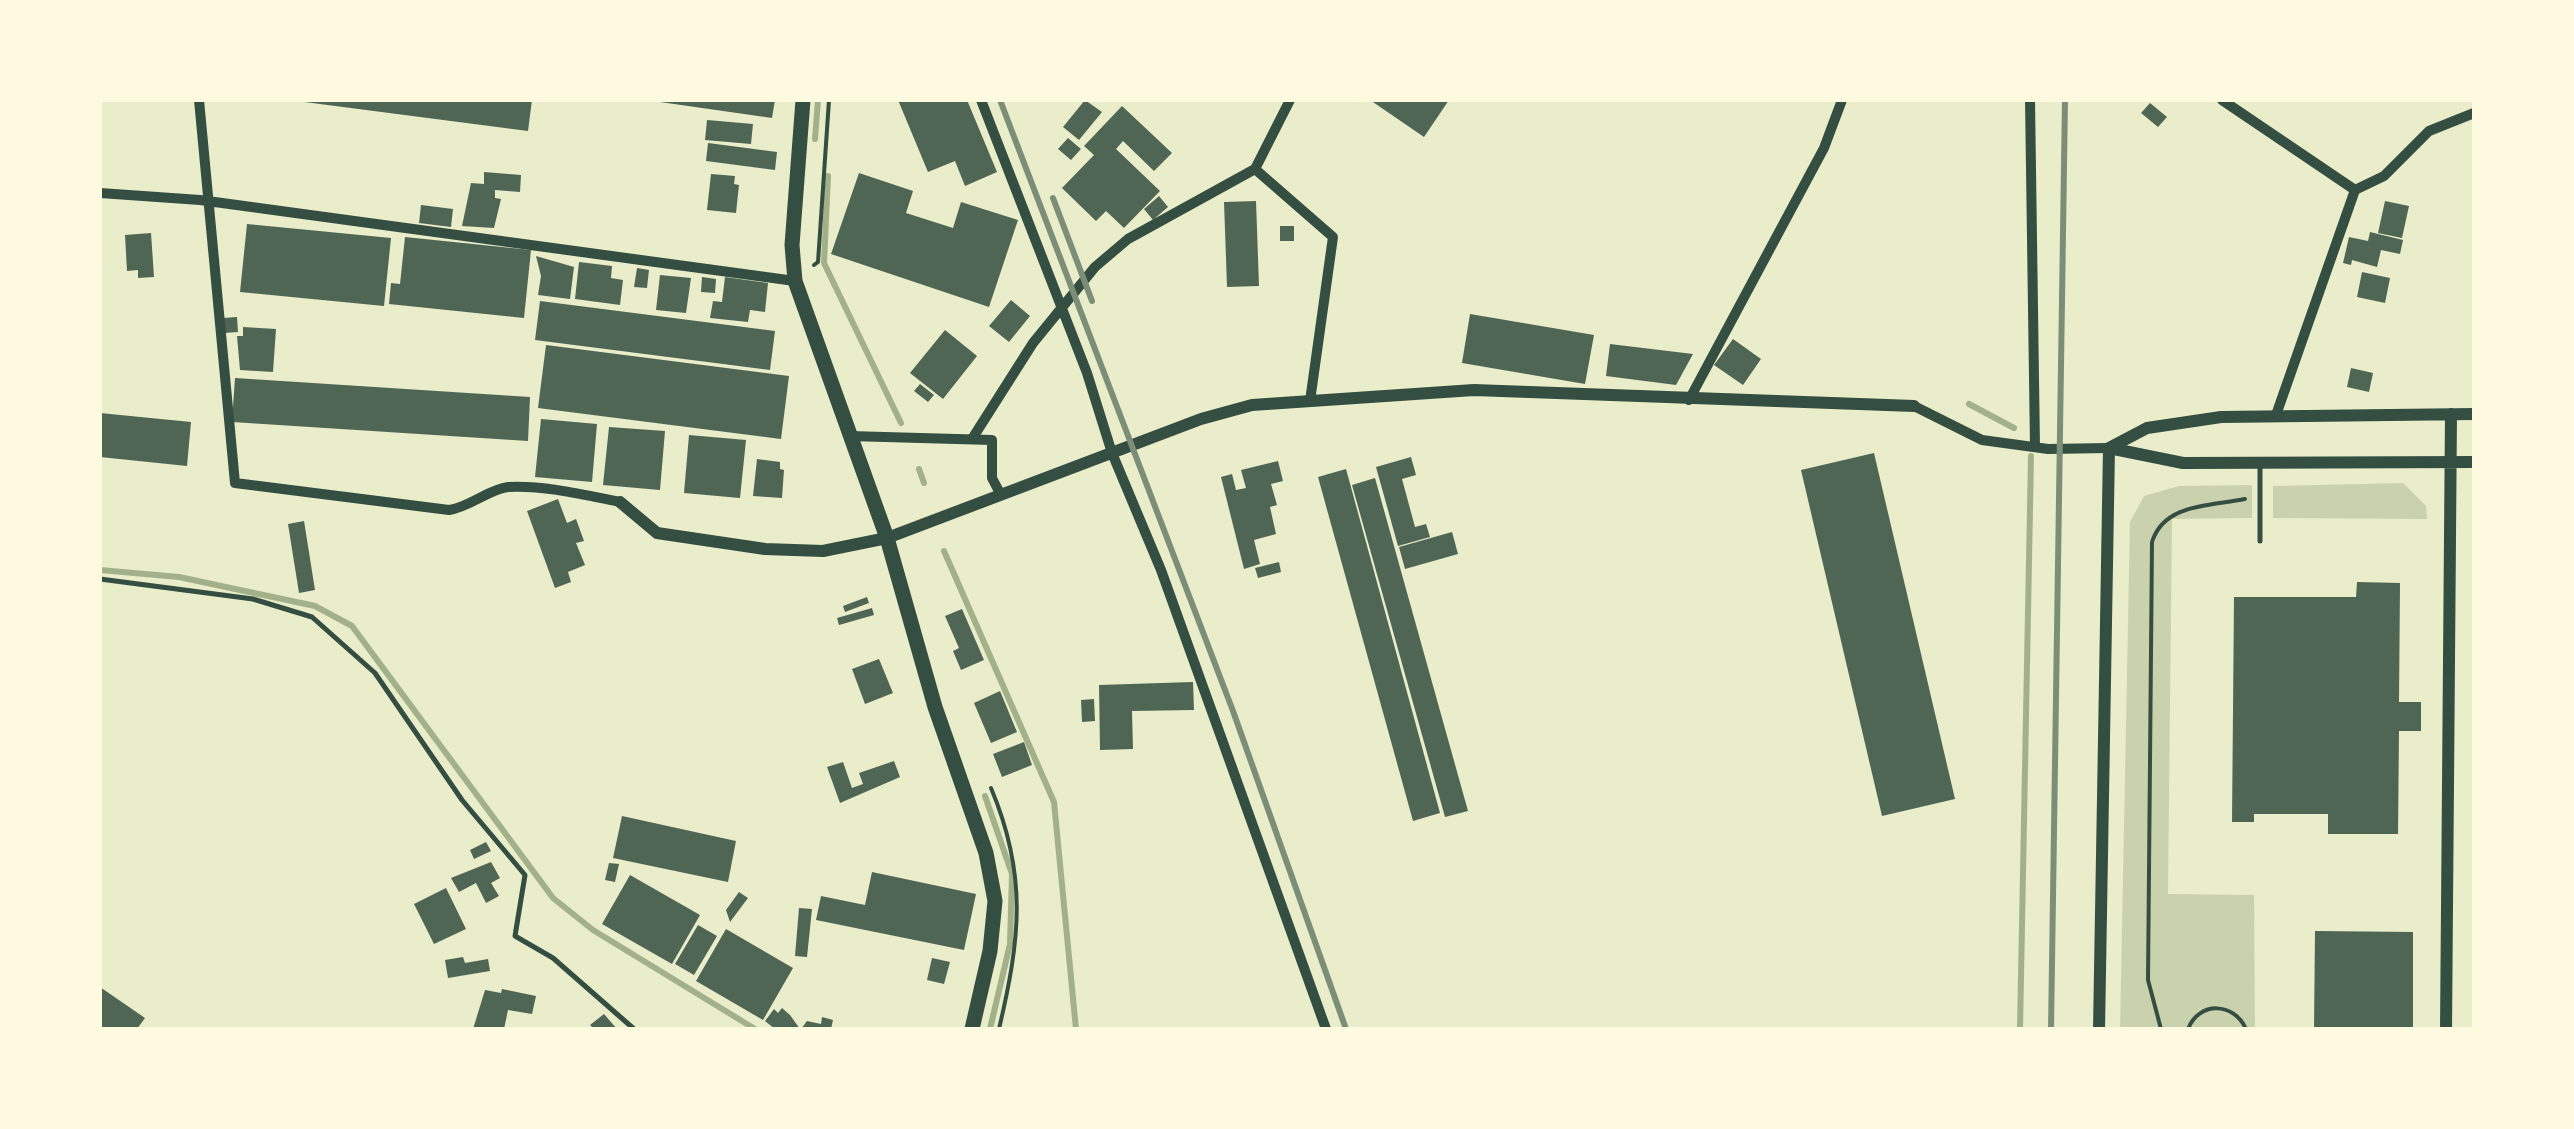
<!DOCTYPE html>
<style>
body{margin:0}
#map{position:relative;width:2574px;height:1129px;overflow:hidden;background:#e9edc9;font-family:"Nunito Sans",sans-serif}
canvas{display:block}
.frame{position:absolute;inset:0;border:102px solid #fefae0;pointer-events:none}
</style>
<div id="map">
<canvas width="2574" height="1129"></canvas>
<div class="frame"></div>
</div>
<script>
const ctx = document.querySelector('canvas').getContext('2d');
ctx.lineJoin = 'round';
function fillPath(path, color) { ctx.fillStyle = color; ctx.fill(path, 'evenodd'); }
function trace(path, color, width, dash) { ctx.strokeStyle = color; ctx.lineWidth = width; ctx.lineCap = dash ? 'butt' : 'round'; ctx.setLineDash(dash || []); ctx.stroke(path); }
fillPath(new Path2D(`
 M2403,483L2426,506L2427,519L2273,518V486Z
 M2252,485V518L2172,519L2168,894L2254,895L2255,1029H2120L2130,522L2144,496L2179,486Z`), '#cad2ad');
trace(new Path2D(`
 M815,139L818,100
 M828,176L824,263L901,423
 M1969,404L2014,428
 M919,469L924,483
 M944,551L1054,802L1076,1029
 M100,570L179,577L315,606L352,626L553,898L593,930L755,1029
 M985,796L1012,874L1010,944L990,1029
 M2020,1029L2031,456`), '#a3b18a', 6);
fillPath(new Path2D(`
 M289,100H532L528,131Z
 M646,100H775L772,118Z
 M898,100H967L997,172L965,186L955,161L928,172Z
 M1085,100L1102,112L1079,140L1063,127Z
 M1370,100H1449L1424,137Z
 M2150,103L2167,117L2158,127L2141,113Z
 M1122,106L1172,153L1154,171L1123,141L1116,149L1160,191L1124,228L1106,211L1096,221L1062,188L1094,155L1084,146Z
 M707,120L753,124L751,144L705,140Z
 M1068,138L1081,149L1071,160L1058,149Z
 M708,143L777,152L775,170L706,161Z
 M484,172L521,175L520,192L495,190V198L501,199L494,228L462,226L471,183L484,184Z
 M859,173L913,191L906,213L953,228L961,202L1018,220L989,307L831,254Z
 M711,174L735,176L734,184L739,185L736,213L707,210Z
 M1159,196L1168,207L1153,220L1144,209Z
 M1256,201L1259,286L1227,287L1224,202Z
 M2385,201L2409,206L2402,238L2378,233Z
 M421,205L453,209L451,227L419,223Z
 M247,224L391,238L384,306L240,292Z
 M1280,226H1294V241H1280Z
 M2370,232L2403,240L2400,254L2381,250L2377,267L2352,260L2351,265L2343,263L2349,237L2368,241Z
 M151,233L154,277L138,278V270L127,271L125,235Z
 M405,237L531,250L524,318L389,304L391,283L400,284Z
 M536,256L574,267L570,299L538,295L541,276Z
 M579,262L612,266L611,278L623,280L620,305L575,299Z
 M637,268L649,270L647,288L634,287Z
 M2362,272L2390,278L2385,303L2357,297Z
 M660,275L691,278L686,313L656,310Z
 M702,277L716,279L715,293L701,292Z
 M725,277L768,283L765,312L750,310L748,322L710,318L713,301L722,302Z
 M1011,300L1030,316L1009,342L989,326Z
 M540,301L775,331L770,370L535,340Z
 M1470,314L1594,335L1585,384L1462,363Z
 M237,317L238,332L224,333L223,318Z
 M243,327L276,329L273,372L240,370L237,336H243Z
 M945,330L977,356L943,399L910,373Z
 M1733,339L1761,359L1743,385L1714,365Z
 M1610,344L1693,354L1676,385L1606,376Z
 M546,345L789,376L781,439L538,408Z
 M2351,368L2373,373L2369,392L2347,387Z
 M235,378L530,397L528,441L232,422Z
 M920,384L934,395L928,402L914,391Z
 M100,413L191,422L187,466L100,457Z
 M541,419L597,424L592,482L535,477Z
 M609,427L665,431L660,490L603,485Z
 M689,435L746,440L740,498L684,493Z
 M1874,453L1955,799L1882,816L1801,470Z
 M1411,457L1416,475L1402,479L1415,527L1426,524L1430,537L1398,546L1376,467Z
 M757,459L780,462V469L784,470L782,498L753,496Z
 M1278,461L1283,481L1271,484L1277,505L1270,507L1276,534L1254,540L1260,564L1244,569L1221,477L1232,474L1236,490L1246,488L1241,470Z
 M1346,469L1440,813L1413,821L1318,477Z
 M1375,478L1468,811L1445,817L1352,485Z
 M558,499L567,523L576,519L584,541L576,543L585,565L568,572L571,582L555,588L527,511Z
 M304,521L315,590L299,593L288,524Z
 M1452,532L1458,554L1405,569L1399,547Z
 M1279,562L1281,572L1258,578L1255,568Z
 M2357,582L2400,583L2399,702H2421V731H2399L2398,834H2328V814H2254V822H2232L2234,597H2356Z
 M867,597L869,603L845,612L843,606Z
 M872,608L874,615L839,625L837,618Z
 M962,609L984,660L961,670L953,651L959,648L945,616Z
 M879,659L893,693L865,704L852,669Z
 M1193,682L1194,710L1132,711L1133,749L1100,750L1099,685Z
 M1000,691L1017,732L991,743L974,703Z
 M1094,699L1095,721L1082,722L1081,700Z
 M1024,742L1032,765L1002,777L993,754Z
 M894,761L900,777L840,803L827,767L843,762L852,788L863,784L859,773Z
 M622,816L736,841L728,882L613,858Z
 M486,842L491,851L474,859L470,850Z
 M491,862L500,878L491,883L499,896L486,903L476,883L459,892L451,878Z
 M609,863L619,864L615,882L605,880Z
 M872,872L976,894L964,950L816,920L821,896L865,905Z
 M630,875L700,915L672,964L602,924Z
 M446,888L466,929L434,944L414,904Z
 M739,892L748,898L730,922L726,910Z
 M799,908L812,909L807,957L795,956Z
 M698,925L717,936L694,975L675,964Z
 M726,929L793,968L763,1020L696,981Z
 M2315,931L2413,932V1029H2314Z
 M463,957L465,963L488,959L490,971L448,978L445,960Z
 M932,958L950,962L944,984L927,980Z
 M100,987L145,1018L137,1029H100Z
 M502,989L536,996L532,1014L508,1010L504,1029H473L485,990L501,993Z
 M782,1008L790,1015L800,1029H775L765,1021L774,1009L778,1013Z
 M604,1014L617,1029H594L590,1025Z
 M822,1017L833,1020L831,1029H801L807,1021L821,1024Z`), '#4f6655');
trace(new Path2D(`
 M814,265L818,262L829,100
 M991,788C1028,876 1020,939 999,1029
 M2161,1029L2148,980L2152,542C2164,503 2211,506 2245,499
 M2188,1029C2199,1001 2234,1002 2246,1029`), '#344e41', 4);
trace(new Path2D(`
 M2260,466V541
 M100,579L253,599L312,617L375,673L462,800L525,875L515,936L553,958L634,1029`), '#344e41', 5);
trace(new Path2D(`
 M199,100L235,483L449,510C470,507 489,489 508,487C544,485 585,495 620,502
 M981,100L1087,373L1112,453L1161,570L1326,1029
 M2030,100L2035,447
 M2222,100L2355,190L2384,176L2429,131L2474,113
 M1255,169L1333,237L1310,401
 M100,193L200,200L795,281
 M1689,400L1824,148L1842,100
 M1914,406L1982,440L2048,449L2109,448
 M2276,415L2355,190
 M849,436L992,440V478L1001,495
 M972,439L1033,343L1095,267L1128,239L1255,169L1290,100`), '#344e41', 10);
trace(new Path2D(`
 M2109,448L2147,428L2221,417L2474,414
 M2109,448L2183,463L2474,462
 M620,502L657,533L765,549L823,551L887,538L1201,419L1252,405L1474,390L1914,406
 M2099,1029L2109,448
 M2446,1029L2451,414`), '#344e41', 12);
trace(new Path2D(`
 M803,100L792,245L795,281L887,538L935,707L986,853L995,901L990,951L972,1029`), '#344e41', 15);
trace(new Path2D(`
 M1000,100L1233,711L1346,1029
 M1053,198L1092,301
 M2051,1029L2065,100`), '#7c8e77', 6);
</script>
